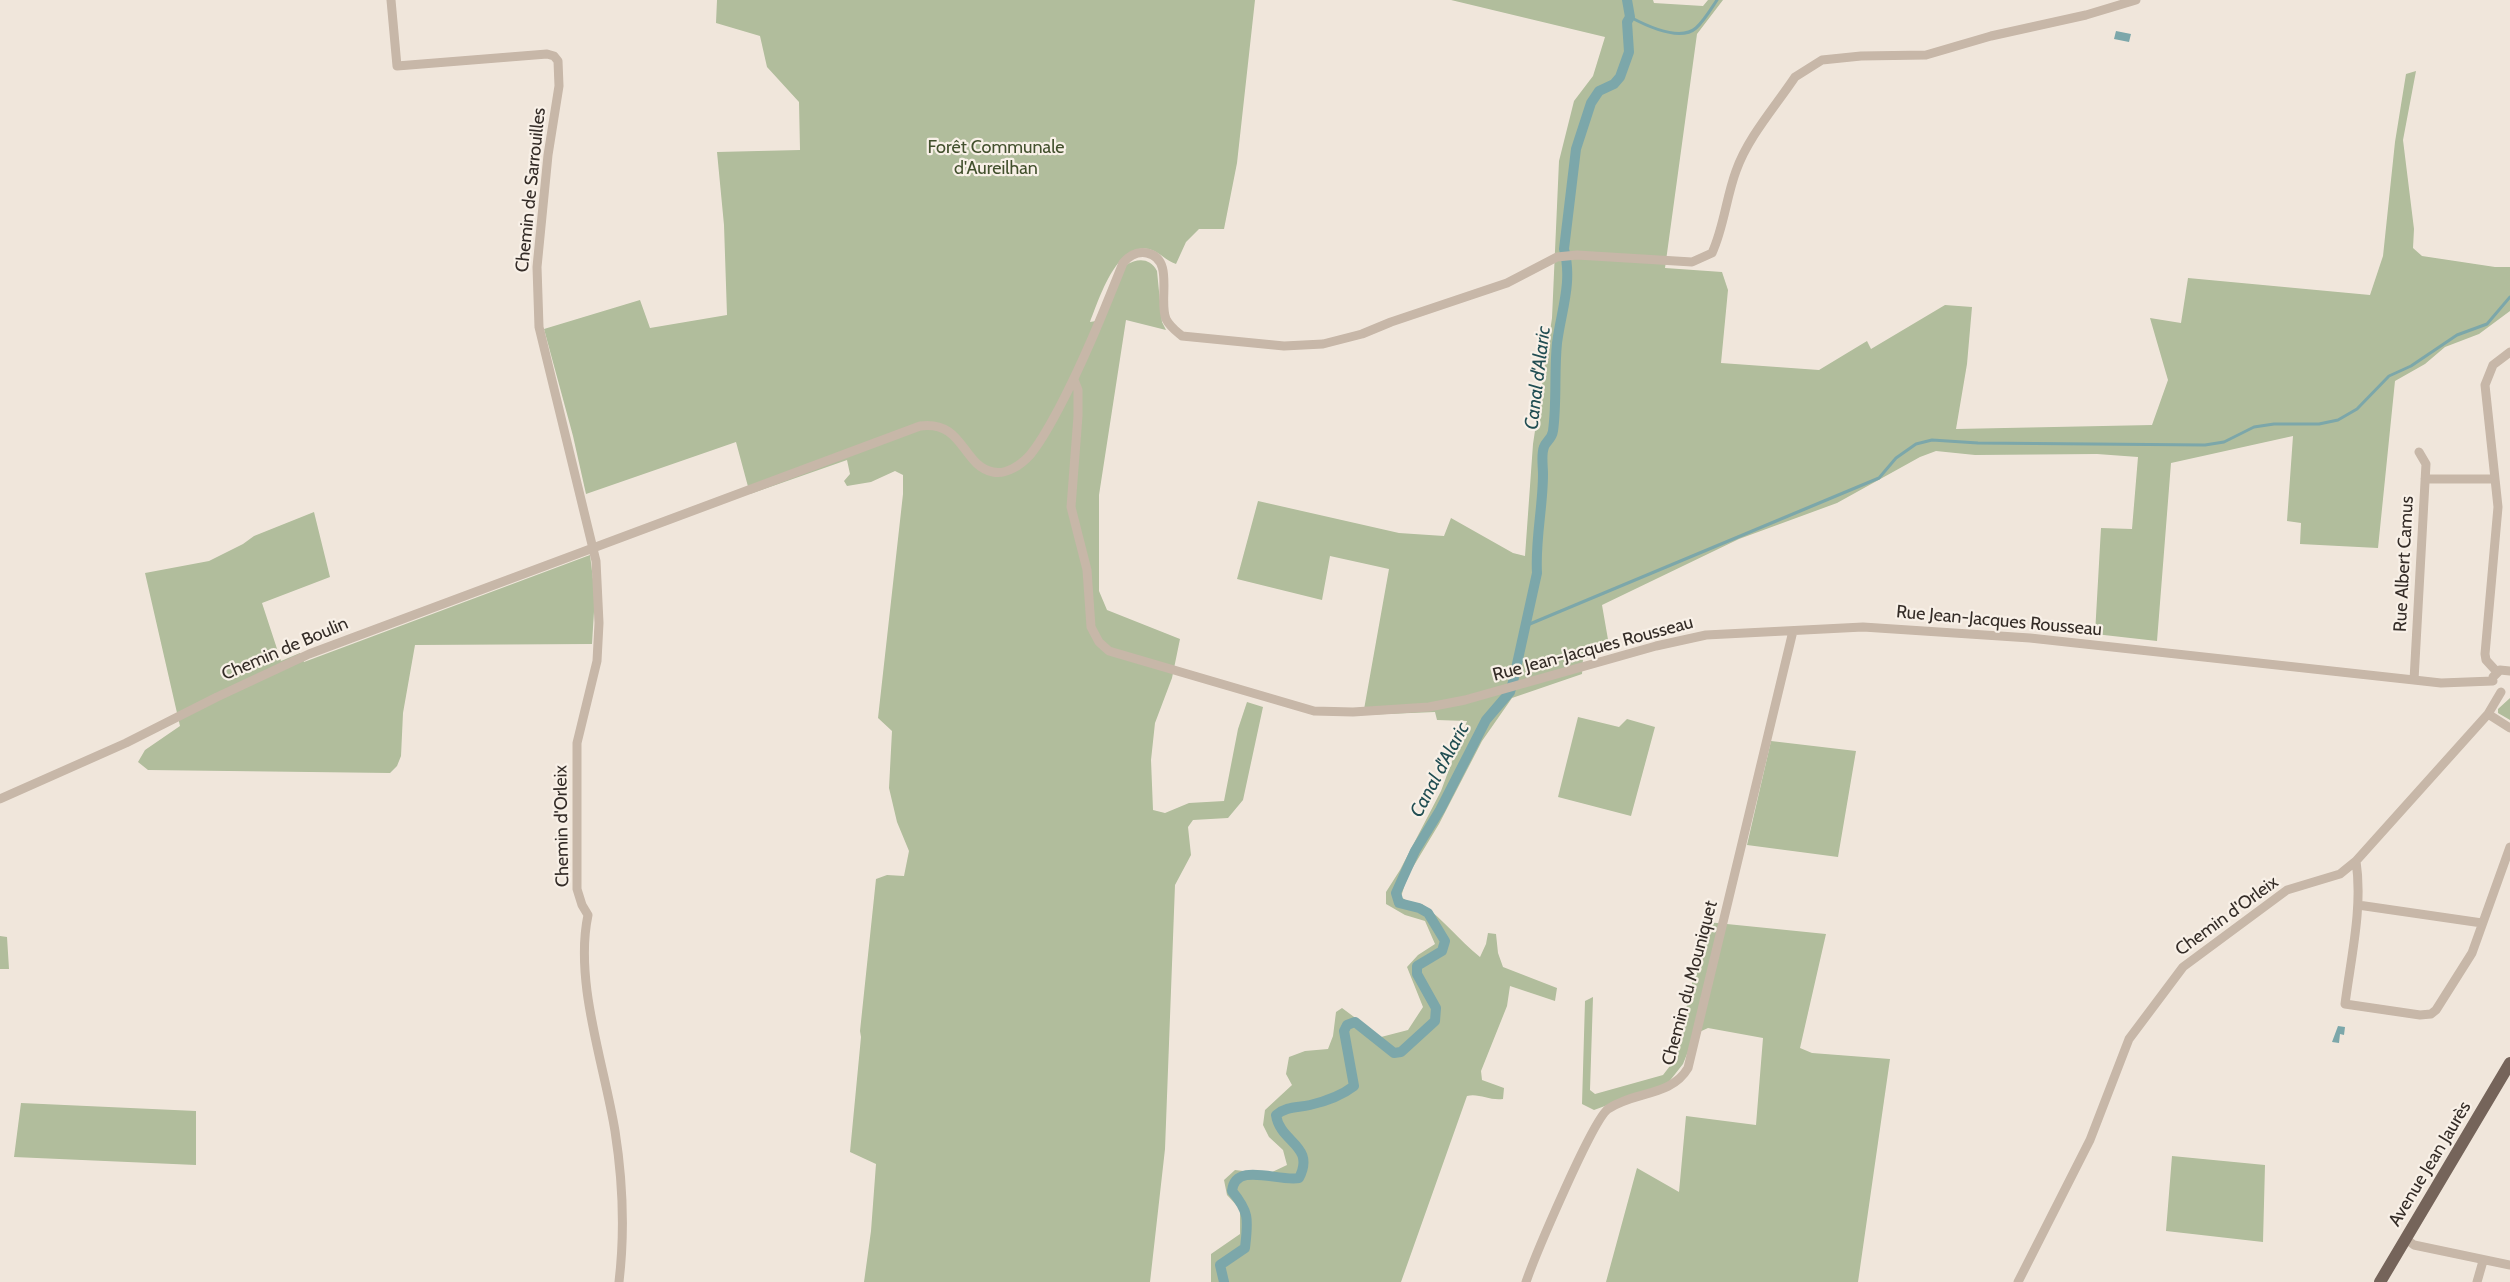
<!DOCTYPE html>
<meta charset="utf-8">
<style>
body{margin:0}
canvas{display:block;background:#f0e6db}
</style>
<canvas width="2510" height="1282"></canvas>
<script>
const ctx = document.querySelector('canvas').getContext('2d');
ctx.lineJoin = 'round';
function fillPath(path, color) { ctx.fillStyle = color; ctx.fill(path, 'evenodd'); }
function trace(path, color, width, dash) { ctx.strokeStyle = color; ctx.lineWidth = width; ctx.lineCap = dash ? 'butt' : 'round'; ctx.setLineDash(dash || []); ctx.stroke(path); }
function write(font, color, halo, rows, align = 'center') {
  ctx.font = font + ' Cabin,sans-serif'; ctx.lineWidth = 4.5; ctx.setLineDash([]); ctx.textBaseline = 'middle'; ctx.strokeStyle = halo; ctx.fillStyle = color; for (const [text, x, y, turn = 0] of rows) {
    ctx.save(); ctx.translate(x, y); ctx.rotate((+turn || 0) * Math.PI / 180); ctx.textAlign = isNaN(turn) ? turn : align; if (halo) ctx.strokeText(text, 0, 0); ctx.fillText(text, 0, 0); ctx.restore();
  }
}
fillPath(new Path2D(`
 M717,0H1255L1237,163L1224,229H1199L1186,242L1176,264C1166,261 1160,252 1149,249C1116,242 1099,300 1090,322L1102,320L1126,265C1138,258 1150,258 1157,271L1162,322L1166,330L1126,320L1099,495V591L1107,610L1180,639L1172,678L1155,723L1151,760L1153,810L1165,813L1189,803L1224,801L1238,729L1247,702L1263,707L1243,800L1228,818L1193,820L1188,827L1191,855L1175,885L1165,1149L1150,1282H864L871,1231L876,1164L850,1152L861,1037L860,1031L876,879L887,875L904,876L909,851L897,822L889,788L892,731L878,718L903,494V475L895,471L871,482L847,486L844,481L850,474L847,460L750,494L736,442L586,494L573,436L544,329L640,300L650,328L727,315L724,225L717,152L800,150L799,102L767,67L760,36L716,23Z
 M1451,0H1653L1654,3L1703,6L1708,0H1723L1697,34L1665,268L1722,272L1728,290L1721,363L1819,370L1867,341L1871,349L1945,305L1972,307L1967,364L1956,429L2152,425L2168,380L2150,318L2181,323L2188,278L2370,295L2383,256L2395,142L2406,74L2416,71L2403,140L2414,229L2413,248L2422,256L2495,267H2510V311L2479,334L2445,347L2425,364L2395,381L2378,548L2300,544L2301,523L2287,521L2293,436L2171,463L2157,641L2095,634L2101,528L2132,529L2138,457L2097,454L1975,455L1936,451L1920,457L1837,503L1739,539L1602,605L1610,651L1583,659L1582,674L1512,698L1482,741L1439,824L1407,877L1401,897L1412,904H1422C1443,919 1459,940 1480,957L1486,944L1488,933L1496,934L1498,953L1503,967L1557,988L1555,1001L1510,986L1507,1006L1481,1071L1482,1080L1504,1088L1503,1099C1490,1101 1479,1093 1467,1096L1401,1282H1211V1254L1240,1234V1209L1227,1195L1224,1180L1235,1170L1268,1174L1287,1165L1283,1150L1269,1137L1263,1125L1265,1110L1292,1085L1286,1074L1289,1057L1305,1051L1328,1049L1333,1036L1336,1012L1342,1008L1381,1037L1408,1030L1423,1007L1407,967L1418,955L1435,944L1425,921L1405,915L1386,904V892L1400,870L1441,791L1467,721L1437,720L1435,712L1363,715L1389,569L1330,556L1322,600L1237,579L1258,501L1399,533L1444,536L1451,518L1513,553L1525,556L1533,444L1552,318L1559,161L1574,101L1593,76L1605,37Z
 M314,512L330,577L262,603L281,661L300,653L304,662L590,555L595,595L592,644L415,645L403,713L401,756L397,766L390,773L148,770L138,762L145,750L180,726L145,573L209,561L243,544L254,536Z
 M2510,698V720L2498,713V709Z
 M1578,717L1619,727L1627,719L1655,727L1631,816L1558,797Z
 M1771,741L1856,751L1838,857L1747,845Z
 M1707,922L1826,934L1800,1048L1812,1053L1890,1059L1858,1282H1606L1637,1168L1679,1192L1686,1116L1756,1125L1763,1038L1708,1028L1695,1034L1683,1064L1668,1083L1594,1110L1582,1104L1585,1001L1593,997L1590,1090L1595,1094L1663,1075L1673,1062Z
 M0,936L7,937L9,969H0Z
 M21,1103L196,1111V1165L14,1157Z
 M2172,1156L2265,1165L2263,1242L2166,1231Z`), '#b1bd9c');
fillPath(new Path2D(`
 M2116,31L2131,34L2129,42L2114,39Z
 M2338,1026L2345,1027L2344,1035L2340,1034L2339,1043L2332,1042Z`), '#7ca7aa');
trace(new Path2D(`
 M1630,17C1645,25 1680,42 1696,28C1704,21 1711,9 1717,0
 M1525,626L1879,478L1896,458L1916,444L1932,440L1978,443L2205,445L2224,442L2254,427L2274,424H2319L2338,420L2357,409L2389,376L2411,366L2457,335L2487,324L2510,297`), '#7ca7aa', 3);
trace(new Path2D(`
 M1224,1282L1220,1265L1245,1248C1248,1220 1250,1213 1232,1191C1235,1161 1278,1182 1299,1178C1316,1145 1280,1143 1276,1115C1287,1106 1297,1108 1310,1105C1327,1101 1341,1096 1354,1086L1344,1031L1347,1025L1355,1022L1394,1053L1401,1052L1435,1021L1436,1008L1417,974V966L1442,951L1445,941L1428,913L1419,908L1399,903L1396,893L1415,851L1440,810L1486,720L1510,692L1513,682L1537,573C1535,540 1543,507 1543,474C1543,466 1541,454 1544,447C1546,441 1552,439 1553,431C1557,402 1554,372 1557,343C1561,311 1573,282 1564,249L1576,149L1591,103L1599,91L1614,84L1620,77L1629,52L1627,22L1630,17L1627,0`), '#7ca7aa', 10);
trace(new Path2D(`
 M391,0L397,66L547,54L554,56L558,61L559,86L548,155L537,267L539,327L596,561L599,623L597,661L577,743V889L582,905L588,915C574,982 604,1063 615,1131C623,1182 625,1231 619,1282
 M1074,380L1078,390V416L1071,507L1087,570L1091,627L1099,642L1109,651L1314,711L1353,712L1429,707L1465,700L1656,646L1706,635L1863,627L2030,638L2414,680L2441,683L2493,681
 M2425,479H2494
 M2497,672L2486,660L2485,654L2498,507L2485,385L2493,365L2510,352
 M2493,677L2500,670L2510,671
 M2414,680L2426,464L2419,452
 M2488,714L2510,728
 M0,799L126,743L217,697L309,654L920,426C964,420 962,466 993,472C1006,475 1021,465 1030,455C1041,442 1050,425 1058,410C1083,363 1103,313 1123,263C1129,256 1137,251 1147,253C1175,259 1158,300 1166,319C1170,327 1176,331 1182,336L1284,346L1323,344L1362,334L1391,322L1507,283L1557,257L1577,255L1692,262L1712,253C1724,227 1726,198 1736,171C1748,137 1775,107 1795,77L1822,60L1861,56L1926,55L1991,36L2086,15L2136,0
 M2356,861C2363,907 2351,957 2345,1004L2420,1015L2431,1014L2436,1010L2472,953L2510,847
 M2358,905L2482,923
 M2406,1239L2414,1245L2510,1265
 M1526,1282C1535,1256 1592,1121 1608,1109C1634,1091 1671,1097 1688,1068L1793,631
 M2018,1282L2090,1140L2129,1039L2183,967L2287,890L2340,874L2356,861L2488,714L2501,692
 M2477,1282L2483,1261`), '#c7b7a8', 9);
trace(new Path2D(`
 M2380,1282L2510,1063`), '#75645a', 12);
write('18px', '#42502d', '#f8f0e7', [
 ["Forêt Communale",996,148],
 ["d'Aureilhan",996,169]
]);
write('18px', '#342c27', '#f8f0e7', [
 ["Chemin de Sarrouilles",531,190,-84],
 ["Rue Albert Camus",2404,564,-87],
 ["Rue Jean-Jacques Rousseau",1999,621,5],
 ["Chemin de Boulin",285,649,-23],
 ["Rue Jean-Jacques Rousseau",1593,649,-15],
 ["Chemin d'Orleix",562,826,-91],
 ["Chemin d'Orleix",2227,916,-36],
 ["Chemin du Mouniquet",1690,983,-75],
 ["Avenue Jean Jaurès",2430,1164,-59]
]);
write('italic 19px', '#204d52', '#f8f0e7', [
 ["Canal d'Alaric",1538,378,-83],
 ["Canal d'Alaric",1440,770,-62]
]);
</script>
